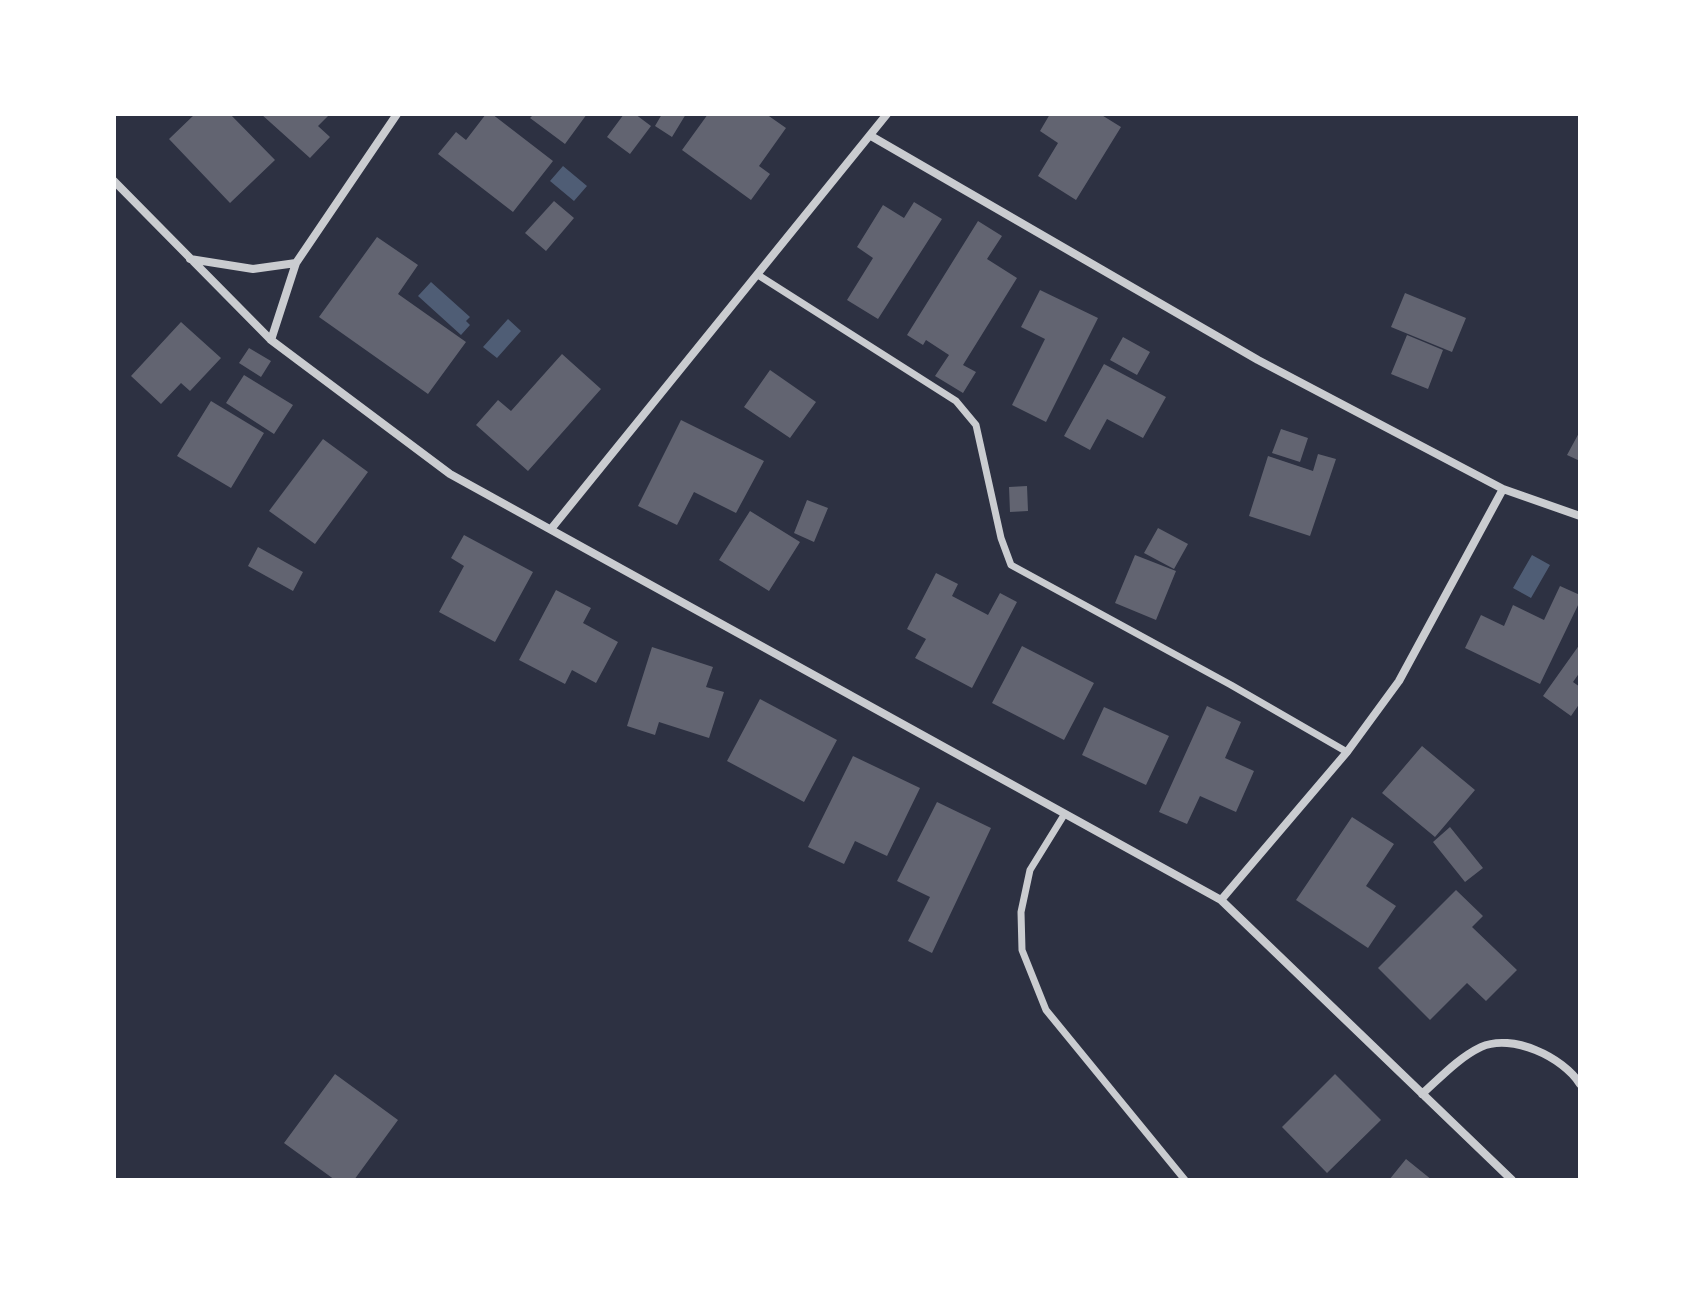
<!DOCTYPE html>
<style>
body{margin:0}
#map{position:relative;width:1694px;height:1294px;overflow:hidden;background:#2d3142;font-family:"Nunito Sans",sans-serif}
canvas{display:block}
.frame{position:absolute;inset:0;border:116px solid #fff;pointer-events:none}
</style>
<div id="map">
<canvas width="1694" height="1294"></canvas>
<div class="frame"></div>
</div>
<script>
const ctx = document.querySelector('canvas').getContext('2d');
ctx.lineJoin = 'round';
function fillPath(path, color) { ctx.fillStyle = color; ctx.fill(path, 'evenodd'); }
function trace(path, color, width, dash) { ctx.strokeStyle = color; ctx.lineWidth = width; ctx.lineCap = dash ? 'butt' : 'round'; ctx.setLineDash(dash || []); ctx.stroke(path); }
fillPath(new Path2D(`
 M563,166L587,186L574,201L550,181Z
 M431,282L470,317L466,321L470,325L461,335L418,296Z
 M508,319L521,331L497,358L483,347Z
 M1532,555L1550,565L1531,598L1513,588Z`), '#4f5d75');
fillPath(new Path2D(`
 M195,114H230L275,160L230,203L169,139Z
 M261,114H330L318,126L330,137L310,158Z
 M486,114H492L553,161L513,212L438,154L456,132L466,140Z
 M534,114H587L565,144L530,118Z
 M624,114H635L651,126L630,154L607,137Z
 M662,114H686L672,137L655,126Z
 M708,114H766L786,128L759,166L770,174L751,200L682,150Z
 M1050,114H1100L1121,127L1076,200L1038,176L1058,143L1040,131Z
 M554,201L574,218L546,251L525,233Z
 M914,202L942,219L878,319L847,300L873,258L857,247L883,205L904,218Z
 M978,221L1002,236L987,259L1017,278L963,365L976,372L963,393L935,376L949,355L926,340L923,345L907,335Z
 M377,237L418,265L398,294L466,342L428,394L319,317Z
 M1040,290L1098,318L1046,422L1012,405L1045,339L1021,327Z
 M1405,293L1466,318L1452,352L1391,327Z
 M181,322L221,358L190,391L181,383L161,404L131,376Z
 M1407,335L1443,350L1428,389L1391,374Z
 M1123,337L1150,352L1137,375L1110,360Z
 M249,348L271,361L261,377L239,363Z
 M562,354L601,389L528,471L476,425L498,400L511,411Z
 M1104,364L1166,397L1143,438L1107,419L1090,450L1064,436Z
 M770,370L816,402L790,438L744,407Z
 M244,375L293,405L274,434L226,403Z
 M211,401L264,433L231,488L177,456Z
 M681,420L764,461L736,513L694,492L677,525L638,506Z
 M1281,429L1308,438L1300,462L1272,453Z
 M1580,431V461L1567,455Z
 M323,439L368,472L315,544L269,511Z
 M1318,454L1336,459L1310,536L1249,516L1268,456L1313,471Z
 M1027,486L1028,511L1010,512L1009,487Z
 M807,500L828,508L814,542L794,533Z
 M750,511L800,542L769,591L719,560Z
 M1158,528L1188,544L1174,569L1144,553Z
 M464,535L533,572L495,642L439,612L464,566L451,558Z
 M258,547L303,572L293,591L248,566Z
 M1135,555L1176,571L1156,620L1115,603Z
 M936,573L958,584L952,596L988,615L1000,593L1017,602L972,688L915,658L926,639L907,629Z
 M1560,586L1580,595V601L1540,684L1465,648L1481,615L1504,626L1513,605L1544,620Z
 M556,590L591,608L583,623L618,642L596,683L572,670L565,684L519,660Z
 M1580,644V672L1573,682L1580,687V703L1571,716L1543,696Z
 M1022,646L1094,683L1064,740L992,703Z
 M652,647L713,667L706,687L724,692L709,738L659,722L655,735L627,726Z
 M760,699L837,740L804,802L727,761Z
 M1207,706L1241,722L1225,758L1254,771L1236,812L1200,796L1187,824L1159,812Z
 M1104,707L1169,736L1146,785L1082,755Z
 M1422,746L1475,790L1435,837L1382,793Z
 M853,756L920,788L887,856L855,841L844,864L808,847Z
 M937,802L991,828L932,953L908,941L930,897L897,881Z
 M1352,817L1394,844L1366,886L1396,906L1368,948L1296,900Z
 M1450,827L1483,868L1465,882L1433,842Z
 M1456,890L1483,916L1472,927L1517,970L1486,1001L1467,983L1430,1020L1378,968Z
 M335,1074L398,1120L354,1180H335L284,1143Z
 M1335,1074L1381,1120L1327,1173L1282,1127Z
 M1406,1159L1432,1180H1389Z`), '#626471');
trace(new Path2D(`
 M758,275L956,401L976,425L1001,538L1011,565L1231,685L1347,752
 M1064,815L1030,870L1021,912L1022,950L1046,1010L1185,1180`), '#caccd0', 7);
trace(new Path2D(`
 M871,136L1258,360L1503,489L1580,516
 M114,181L271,340L450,474L1221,900L1512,1180
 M190,259L253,269L296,263
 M271,340L296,263L397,114
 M551,529L887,114
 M1221,900L1347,752L1399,681L1503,489
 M1422,1094C1440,1078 1458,1058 1481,1047C1512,1033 1563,1057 1580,1084`), '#caccd0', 8);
</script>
